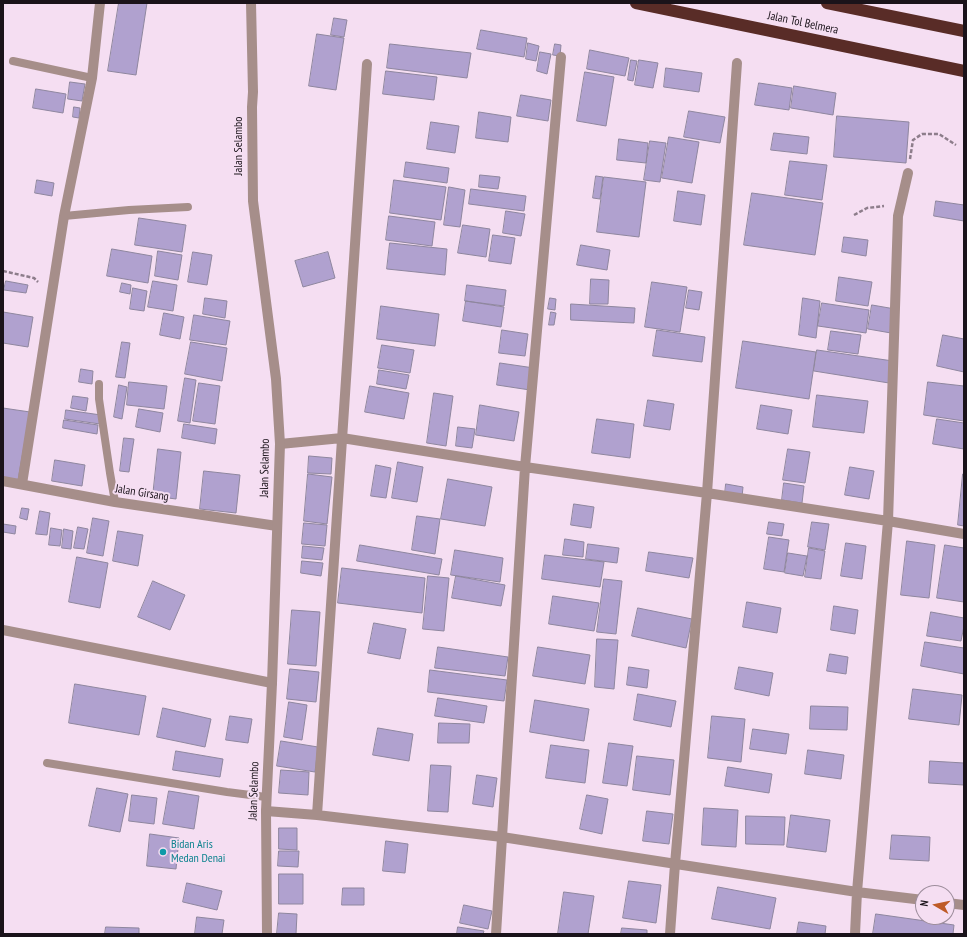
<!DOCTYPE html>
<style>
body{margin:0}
#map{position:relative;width:967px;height:937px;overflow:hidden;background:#f5def2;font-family:"PT Sans Narrow",sans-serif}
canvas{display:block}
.frame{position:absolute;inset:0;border:4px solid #1a131a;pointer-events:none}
.north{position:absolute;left:915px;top:885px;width:40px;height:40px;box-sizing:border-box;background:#f5def2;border:1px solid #9d8d9c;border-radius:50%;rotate:279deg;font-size:11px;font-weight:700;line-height:16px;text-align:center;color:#1a131a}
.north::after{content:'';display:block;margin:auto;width:14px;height:18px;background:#be5a27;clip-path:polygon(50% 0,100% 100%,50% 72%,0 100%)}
</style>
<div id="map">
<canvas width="967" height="937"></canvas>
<div class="frame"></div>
<div class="north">N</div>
</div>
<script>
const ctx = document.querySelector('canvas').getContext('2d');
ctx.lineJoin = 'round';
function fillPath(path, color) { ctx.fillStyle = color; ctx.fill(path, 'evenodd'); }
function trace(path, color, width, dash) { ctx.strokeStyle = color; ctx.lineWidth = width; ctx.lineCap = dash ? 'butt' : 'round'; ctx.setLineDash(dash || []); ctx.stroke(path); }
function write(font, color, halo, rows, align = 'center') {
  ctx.font = font + ' "PT Sans Narrow",sans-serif'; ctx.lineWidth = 4; ctx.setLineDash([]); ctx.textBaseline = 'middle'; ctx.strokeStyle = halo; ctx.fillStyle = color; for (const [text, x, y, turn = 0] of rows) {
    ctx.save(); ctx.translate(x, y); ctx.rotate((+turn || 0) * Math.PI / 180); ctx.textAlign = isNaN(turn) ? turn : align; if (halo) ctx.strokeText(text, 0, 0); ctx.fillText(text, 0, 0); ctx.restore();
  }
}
const building = new Path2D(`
 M119,3H147L136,75L108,71Z
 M334,18L347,20L344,37L331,35Z
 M481,30L527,38L524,57L477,49Z
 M317,34L344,38L336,90L309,86Z
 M528,43L539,46L536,61L526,59Z
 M390,44L471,53L467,78L387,68Z
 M555,44L561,45L560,56L553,55Z
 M590,50L629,58L625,76L587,69Z
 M540,52L551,54L547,74L537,71Z
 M631,60L637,61L633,81L628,80Z
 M639,60L658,63L653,88L635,85Z
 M666,68L702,73L699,92L664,87Z
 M386,71L437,77L434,100L383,94Z
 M585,72L614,77L606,126L577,121Z
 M70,82L85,84L82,101L68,99Z
 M759,83L792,88L789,110L755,105Z
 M794,86L836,93L833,115L791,108Z
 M36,89L66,94L63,113L33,108Z
 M521,95L551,100L548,121L517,116Z
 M74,107L80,108L79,118L73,117Z
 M689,111L725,117L720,143L684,137Z
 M479,112L511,117L508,142L476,138Z
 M837,116L909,122L906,163L834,157Z
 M431,122L459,126L455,153L427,149Z
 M774,133L809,137L807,154L771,150Z
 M669,137L699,142L692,183L662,178Z
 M619,139L648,143L646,163L617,160Z
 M650,141L666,143L660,182L644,180Z
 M790,161L827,165L822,200L785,195Z
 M406,162L449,168L447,183L404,177Z
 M480,175L500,177L498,189L479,187Z
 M596,176L603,177L600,199L593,198Z
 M604,177L646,182L639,237L597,232Z
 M37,180L54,183L52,196L35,193Z
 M394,180L446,187L441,220L390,213Z
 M449,187L465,190L460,227L444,225Z
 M471,189L526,196L524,211L469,204Z
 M678,191L705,195L701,225L674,221Z
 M752,193L823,203L815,255L744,245Z
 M936,201L964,205V221L934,216Z
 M506,211L525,214L521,236L503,233Z
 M389,216L435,222L432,246L386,240Z
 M139,218L186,225L182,252L135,245Z
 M463,225L490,229L486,257L458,253Z
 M493,235L515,238L511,264L489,261Z
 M844,237L868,240L866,256L842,252Z
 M390,243L447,249L445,275L387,269Z
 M581,245L610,250L607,270L577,265Z
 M112,249L152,256L148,283L107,276Z
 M158,251L182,255L178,280L155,276Z
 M193,252L212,255L207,285L188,282Z
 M328,252L335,278L303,287L295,261Z
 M839,277L872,282L868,306L836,301Z
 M591,279L609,280L608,304H590Z
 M6,281L28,285L26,293L4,290Z
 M153,281L177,285L173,311L148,307Z
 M652,282L687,287L680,332L645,327Z
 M122,283L131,285L130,294L120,292Z
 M467,285L506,290L504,306L465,301Z
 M133,288L147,291L144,311L130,309Z
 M689,290L702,292L699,310L686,308Z
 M205,298L227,301L225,318L203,314Z
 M550,298L556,299L555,310L548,309Z
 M803,298L820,301L816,338L799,335Z
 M466,301L504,307L501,327L463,321Z
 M822,303L869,310L866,333L818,326Z
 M571,304L635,308L634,323L571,320Z
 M872,305L895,309L891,333L868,329Z
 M381,306L439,314L435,346L377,339Z
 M3,312L33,317L28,347L3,343Z
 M551,312L556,313L554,325H549Z
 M164,313L184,317L180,339L160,335Z
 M194,315L230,321L226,345L190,340Z
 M502,330L528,334L525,356L499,353Z
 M657,330L705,337L702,362L653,356Z
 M831,331L861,335L858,354L828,350Z
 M943,335L964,339V372L937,366Z
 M743,341L816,352L809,399L736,388Z
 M122,342L130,343L125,378L116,377Z
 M191,342L227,348L222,381L185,374Z
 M382,345L414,350L410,373L378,368Z
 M817,350L893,361L889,383L814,371Z
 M500,363L534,368L530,390L497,385Z
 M81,369L93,371L92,384L79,382Z
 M379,370L409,375L406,389L377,384Z
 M185,378L196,380L190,423L178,421Z
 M129,382L167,386L164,409L127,405Z
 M928,382L964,386V421L924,415Z
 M199,383L220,386L215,424L193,421Z
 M119,385L127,387L122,419L114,417Z
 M370,386L409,393L404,419L365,412Z
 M434,393L453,396L446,446L427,443Z
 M817,395L868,401L864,433L813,427Z
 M73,396L88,398L86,411L71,408Z
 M648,400L674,404L670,430L644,426Z
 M480,405L519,412L514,441L476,435Z
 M761,405L792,410L788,434L757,429Z
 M3,408L30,412L18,480L3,478Z
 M139,409L163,413L160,432L136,427Z
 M66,410L101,415L100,424L65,419Z
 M597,419L634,424L630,458L592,453Z
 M937,419L964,423V449L933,444Z
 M64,420L98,425L97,434L63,428Z
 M184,424L217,429L215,444L182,438Z
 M458,427L475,429L472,448L456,446Z
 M124,438L134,439L129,472L120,471Z
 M158,449L181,452L176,499L153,496Z
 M788,449L810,452L805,483L783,480Z
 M309,456L332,458L331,474L308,473Z
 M55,460L85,465L82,486L52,481Z
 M398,462L423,467L417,502L392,498Z
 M376,465L391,468L386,498L371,496Z
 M850,467L874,471L869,499L845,495Z
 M204,471L240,475L236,513L200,509Z
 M308,474L332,477L327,524L304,521Z
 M963,474H964V526L958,525Z
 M448,479L492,487L485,526L441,519Z
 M784,483L804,486L802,503L782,500Z
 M726,484L743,487L742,497L725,494Z
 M574,504L594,507L591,528L571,525Z
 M22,508L29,509L27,520L20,518Z
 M40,511L50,513L47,535L36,534Z
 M417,516L440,519L435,554L412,550Z
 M93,518L109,521L103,556L87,553Z
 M769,522L784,524L782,536L767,534Z
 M812,522L829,524L825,550L808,547Z
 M304,523L327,525L325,546L302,544Z
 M3,524L16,526L15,534L3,532Z
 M78,527L88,529L84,549L74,548Z
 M51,528L62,530L60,546L49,545Z
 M64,529L73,531L71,549L62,548Z
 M118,531L143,535L138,566L113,561Z
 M769,537L789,540L784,572L764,569Z
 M565,539L584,542L583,557L563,555Z
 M907,541L935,545L929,598L901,595Z
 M846,543L866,546L862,579L841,576Z
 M588,544L619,548L617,563L586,559Z
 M360,545L442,559L439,575L357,561Z
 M945,545L964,548V602L937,598Z
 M303,546L324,548L322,560L302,558Z
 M809,548L825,551L821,579L805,577Z
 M455,550L503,558L500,582L451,575Z
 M649,552L693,558L689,578L646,571Z
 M788,553L807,556L803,576L785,573Z
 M545,555L604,562L600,587L542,579Z
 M77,557L108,563L100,608L69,602Z
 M302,561L323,563L321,576L301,573Z
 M342,568L425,578L422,613L338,603Z
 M428,576L449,578L444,631L423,629Z
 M456,576L505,585L501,606L452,598Z
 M604,579L622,581L616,634L597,632Z
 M153,581L185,595L170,630L138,617Z
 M553,596L599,603L594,631L549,624Z
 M747,602L781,608L777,633L743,627Z
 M834,606L858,610L855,634L831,630Z
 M638,608L692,619L686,648L632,636Z
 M292,610L320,612L316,666L288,664Z
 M931,612L964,618V626L961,641L927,636Z
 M374,623L406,629L400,659L368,653Z
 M597,639L618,640L614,689L595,687Z
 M925,642L964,648V674L921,666Z
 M438,647L508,657L505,676L435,668Z
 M538,647L590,655L585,684L533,676Z
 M830,654L848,657L846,674L827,671Z
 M629,667L649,670L647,688L627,685Z
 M739,667L773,673L769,696L735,689Z
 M290,669L319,672L316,702L287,699Z
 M430,670L507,680L504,701L428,692Z
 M75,684L146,696L139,735L69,723Z
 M913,689L962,695L959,725L909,719Z
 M638,694L676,701L671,727L634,720Z
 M438,698L487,706L484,723L435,716Z
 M535,700L589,709L584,741L530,732Z
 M289,702L307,705L302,740L284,737Z
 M811,706L848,707L847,730L810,729Z
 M163,708L211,719L205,747L157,737Z
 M230,716L252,719L248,743L226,740Z
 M712,716L745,719L741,762L708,758Z
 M439,723L470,724L469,743H438Z
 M378,728L413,734L409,761L373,755Z
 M753,729L789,734L786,754L750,749Z
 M281,741L318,747L315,772L277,766Z
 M609,743L633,746L627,786L603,783Z
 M551,745L589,750L585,783L546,778Z
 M808,750L844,755L841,779L805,774Z
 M176,751L223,759L220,777L173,770Z
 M637,756L674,760L670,795L633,790Z
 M930,761L964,763V785L929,783Z
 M431,765L451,766L448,812L428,811Z
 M728,767L772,774L769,793L725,786Z
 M281,770L309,772L308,795L279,793Z
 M477,775L497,778L493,807L473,804Z
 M97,788L128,794L120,832L89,826Z
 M169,791L199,796L194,829L163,824Z
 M132,795L157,798L154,824L129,821Z
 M587,795L608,799L602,834L580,829Z
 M704,808L738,810L736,847L702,845Z
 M647,811L673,814L669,844L643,841Z
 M791,815L830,820L826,852L787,847Z
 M746,816L785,817L784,845L746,844Z
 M279,828H297V850L279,849Z
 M150,834L179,838L176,869L147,866Z
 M892,835L930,837L929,861L890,859Z
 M386,841L408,844L405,873L383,871Z
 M279,851H299L298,867L278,866Z
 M279,874H303V904H279Z
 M629,881L661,885L656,923L623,918Z
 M187,883L222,891L217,910L183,902Z
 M718,887L776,898L770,929L712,919Z
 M343,888H364V905H342Z
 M564,892L594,896L588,934H558Z
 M464,905L492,911L488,929L460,923Z
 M279,913L297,914L296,934H277Z
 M876,914L954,925L953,934H873Z
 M197,917L224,920L222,934H195Z
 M799,922L826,926L825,934H797Z
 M106,927L139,928V934H105Z
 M458,927L484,931L483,934H457Z
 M622,928L647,930V934H621Z`);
fillPath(building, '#b0a1cf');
trace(building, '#8e869e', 1);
trace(new Path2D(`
 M910,159L913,140L922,134H939L956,145
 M854,215L867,208L884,206
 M3,271L34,278L38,282`), '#8d7d8b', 2.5, [4, 2]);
trace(new Path2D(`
 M13,61L92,78
 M64,216L129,210L188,207
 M99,384V399L110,473L115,502
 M47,763L227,792L266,797`), '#a68e8a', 8);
trace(new Path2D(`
 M280,444L342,438L525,467L707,493L888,521L964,534
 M3,481L115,502L277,526
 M22,484L64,216L92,78L100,3
 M3,630L272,683
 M266,811L317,815L502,837L857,892L923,900
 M317,815L367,64
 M947,903L964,905
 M496,934L525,467L561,57
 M670,934L675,864L707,493L737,63
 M855,934L857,892L888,521L898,216L908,173`), '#a68e8a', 10);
trace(new Path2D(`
 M251,3L253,92L252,107L253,201L276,379L280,444L272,683L266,811L267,934`), '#a68e8a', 10);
trace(new Path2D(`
 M636,3L964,71
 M827,3L964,31`), '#592c27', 12);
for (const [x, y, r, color] of [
 [163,852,4,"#0f9aa8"]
]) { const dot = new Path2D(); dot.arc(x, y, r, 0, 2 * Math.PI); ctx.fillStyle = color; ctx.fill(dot); trace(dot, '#f5def2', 1.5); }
write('12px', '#1a131a', '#f5def2', [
 ["Jalan Tol Belmera",803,23,12],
 ["Jalan Selambo",239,146,-90],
 ["Jalan Selambo",265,468,-89],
 ["Jalan Girsang",142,493,9],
 ["Jalan Selambo",254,791,-88]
]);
write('12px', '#0d838f', '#f5def2', [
 ["Bidan Aris",171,845],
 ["Medan Denai",171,859]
], 'left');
</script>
